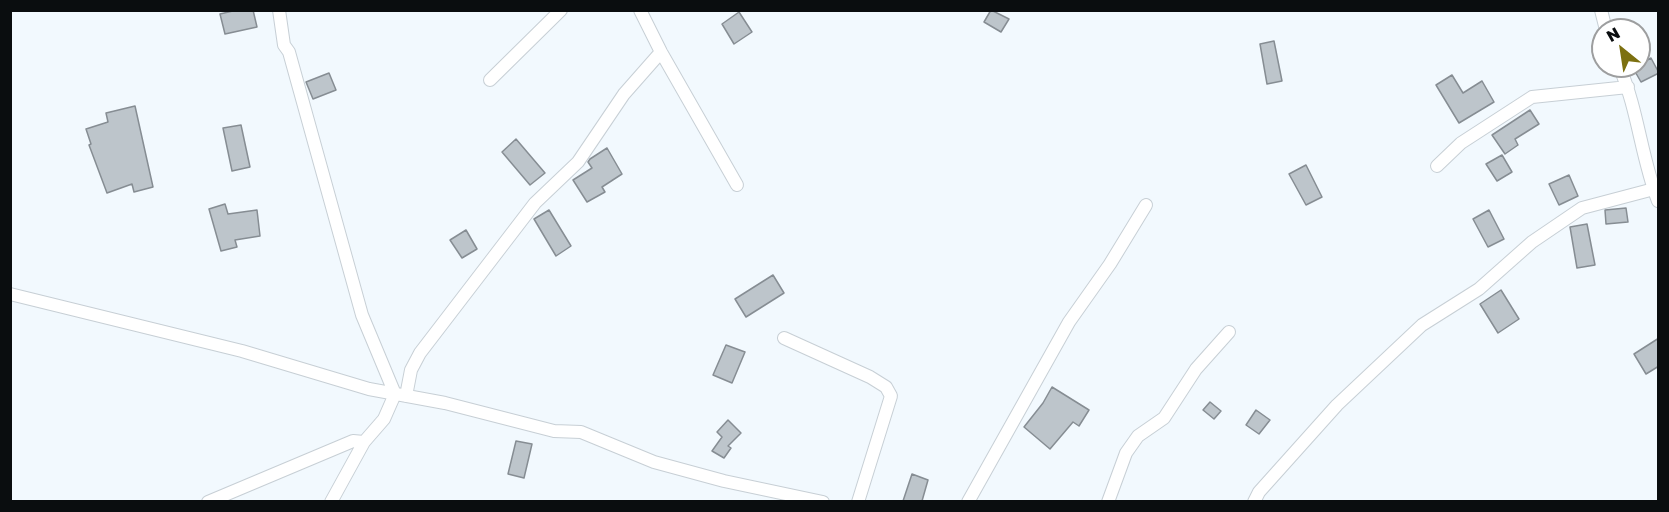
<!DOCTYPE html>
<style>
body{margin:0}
#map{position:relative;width:1669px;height:512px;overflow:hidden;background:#f2f9fe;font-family:"Golos Text",sans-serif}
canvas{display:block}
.frame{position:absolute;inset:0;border:12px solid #0a0d0f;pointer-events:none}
.north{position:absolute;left:1591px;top:18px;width:60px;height:60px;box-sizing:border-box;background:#fff;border:2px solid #9d9e9f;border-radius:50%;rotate:330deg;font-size:16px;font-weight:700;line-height:24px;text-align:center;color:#0a0d0f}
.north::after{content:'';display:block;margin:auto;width:21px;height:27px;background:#7c7010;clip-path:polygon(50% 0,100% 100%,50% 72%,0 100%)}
</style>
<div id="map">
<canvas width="1669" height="512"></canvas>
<div class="frame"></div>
<div class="north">N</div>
</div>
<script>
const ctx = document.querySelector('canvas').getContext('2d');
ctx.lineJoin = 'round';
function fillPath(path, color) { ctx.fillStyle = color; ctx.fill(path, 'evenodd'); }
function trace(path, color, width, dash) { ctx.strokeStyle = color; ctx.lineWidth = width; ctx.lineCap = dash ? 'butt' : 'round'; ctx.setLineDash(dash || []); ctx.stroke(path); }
const building = new Path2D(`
 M237,10H253L257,27L225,34L220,14Z
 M991,10L1009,19L1001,32L984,22Z
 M739,12L752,32L734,44L722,24Z
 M1274,41L1282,81L1267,84L1260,44Z
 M1651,58L1659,73L1641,82L1633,68Z
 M329,73L336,90L313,99L306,82Z
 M1452,75L1463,93L1482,81L1494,102L1459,123L1436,85Z
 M135,106L153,187L134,192L132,184L107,193L89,145L91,144L86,129L108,122L106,113Z
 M1530,110L1539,124L1515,139L1518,145L1505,154L1492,135Z
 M241,125L250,167L232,171L223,128Z
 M516,139L545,173L530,185L502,152Z
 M607,148L622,174L602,187L605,192L587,202L573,180L592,168L588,162L590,159Z
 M1502,155L1512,172L1497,181L1486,164Z
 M1306,165L1322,197L1306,205L1289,174Z
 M1569,175L1578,196L1559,205L1549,184Z
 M225,204L228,214L257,210L260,236L235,240L237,247L221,251L209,209Z
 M1626,208L1628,222L1606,224L1605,210Z
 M549,210L571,246L556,256L534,219Z
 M1489,210L1504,239L1488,247L1473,219Z
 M1587,224L1595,265L1577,268L1570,227Z
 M466,230L477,249L462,258L450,240Z
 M773,275L784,293L746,317L735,299Z
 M1501,290L1519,319L1498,333L1480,304Z
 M1659,338V366L1646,374L1634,354Z
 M726,345L745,352L732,383L713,375Z
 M1052,387L1089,410L1079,426L1073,422L1050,449L1024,427L1043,403Z
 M1210,402L1221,411L1214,419L1203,410Z
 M1256,410L1270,420L1259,434L1246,425Z
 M728,420L741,433L728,446L731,448L724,458L712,451L722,437L717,432Z
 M516,441L532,444L524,478L508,474Z
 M912,474L928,480L922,501H903Z`);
fillPath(building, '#bdc5cb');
trace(building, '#868d93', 1.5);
const minor = new Path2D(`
 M279,10L284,45L289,52L362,315L395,394L384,419L364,442L331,502
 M640,10L661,52L737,185
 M1601,10L1606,30
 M1619,66C1638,109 1641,157 1658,201
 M490,80L561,10
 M1437,166L1461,143L1532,97L1628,87
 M10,294L242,351L369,389L445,403L554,431L581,432L654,462L724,481L823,502
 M784,338L870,377L886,387L891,396L858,502
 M406,396L411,370L420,353L535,203L578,162L624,94L661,52
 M208,502L353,441L364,442
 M968,502L1069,322L1110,264L1146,205
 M1108,502L1126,453L1138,436L1164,418L1196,369L1229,332
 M1254,502L1259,492L1337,405L1422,325L1479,289L1532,242L1582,208L1654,189`);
trace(minor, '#c7cfd5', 14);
trace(minor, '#fff', 12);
</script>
